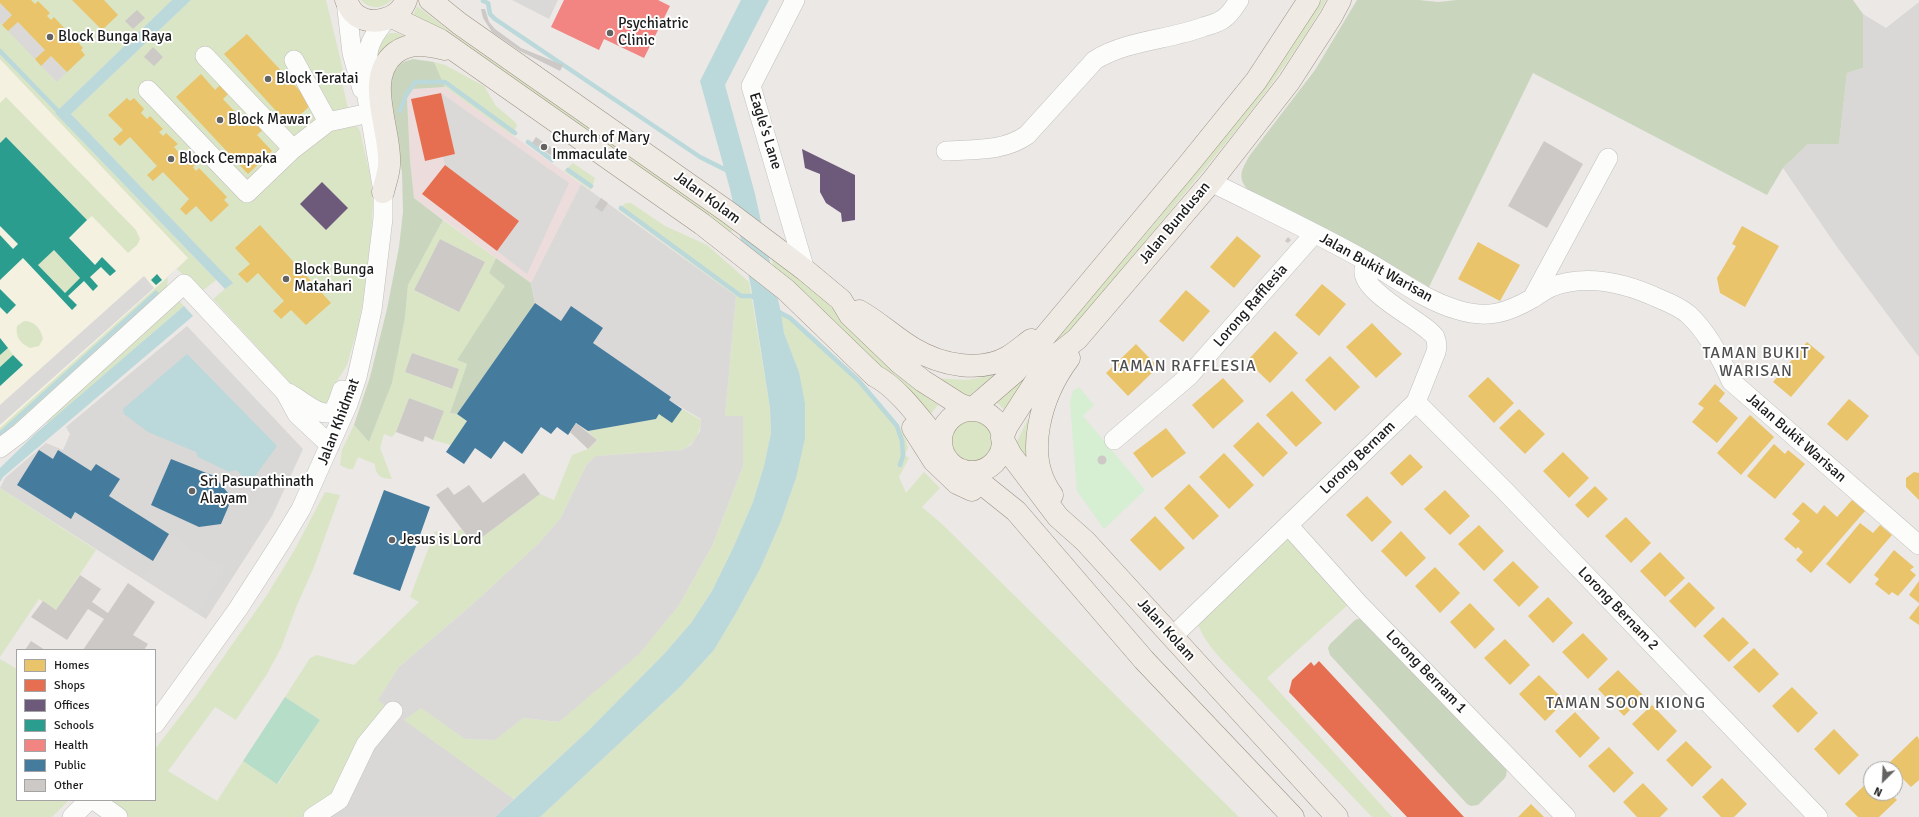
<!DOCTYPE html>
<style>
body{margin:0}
#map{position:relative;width:1919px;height:817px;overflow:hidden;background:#ebe8e5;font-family:Signika,sans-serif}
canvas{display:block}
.legend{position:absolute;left:16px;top:649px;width:140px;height:152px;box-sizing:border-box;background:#fff;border:1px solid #a4a4a4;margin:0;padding:5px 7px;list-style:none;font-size:12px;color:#1c1c1c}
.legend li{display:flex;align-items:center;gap:8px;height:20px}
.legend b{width:20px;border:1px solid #a4a4a4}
.north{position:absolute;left:1863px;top:761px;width:40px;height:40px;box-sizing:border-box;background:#fff;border:1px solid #a4a4a4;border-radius:50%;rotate:204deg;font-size:11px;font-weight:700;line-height:16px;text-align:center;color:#1c1c1c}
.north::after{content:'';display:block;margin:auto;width:14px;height:18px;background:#646362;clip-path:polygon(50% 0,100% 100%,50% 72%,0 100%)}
</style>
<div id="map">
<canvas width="1919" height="817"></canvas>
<ul class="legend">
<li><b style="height:11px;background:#e9c46a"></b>Homes</li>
<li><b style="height:11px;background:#e76f51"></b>Shops</li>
<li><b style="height:11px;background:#6d597a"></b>Offices</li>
<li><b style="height:11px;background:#2a9d8f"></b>Schools</li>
<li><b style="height:11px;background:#f28482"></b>Health</li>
<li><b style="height:11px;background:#457b9d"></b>Public</li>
<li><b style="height:11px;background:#ccc9c6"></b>Other</li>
</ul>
<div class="north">N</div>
</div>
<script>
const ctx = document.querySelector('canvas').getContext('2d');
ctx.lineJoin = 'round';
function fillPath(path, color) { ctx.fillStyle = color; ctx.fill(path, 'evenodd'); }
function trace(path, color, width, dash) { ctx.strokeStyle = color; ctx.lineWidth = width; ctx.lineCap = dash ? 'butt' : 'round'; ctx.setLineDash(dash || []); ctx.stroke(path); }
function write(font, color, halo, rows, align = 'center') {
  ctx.font = font + ' Signika,sans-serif'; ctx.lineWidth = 4; ctx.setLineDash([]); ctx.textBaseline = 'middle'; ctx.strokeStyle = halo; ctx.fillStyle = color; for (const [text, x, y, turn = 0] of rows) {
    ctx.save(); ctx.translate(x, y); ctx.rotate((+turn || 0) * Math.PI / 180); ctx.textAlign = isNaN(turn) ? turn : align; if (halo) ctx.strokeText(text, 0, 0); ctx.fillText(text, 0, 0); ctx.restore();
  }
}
fillPath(new Path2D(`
 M1919,2V357L1837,247L1783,168L1808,144H1839L1847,73L1863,68V14L1886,28Z
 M387,707L514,799L495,817H301L334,795Z`), '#dad8d6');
fillPath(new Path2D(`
 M445,87L581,184L531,283L414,198L410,160L407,98L413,89Z`), '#ecdddc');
fillPath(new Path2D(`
 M0,59L188,258L0,428Z`), '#f4f1e1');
fillPath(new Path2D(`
 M187,326L303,449L272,516L206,619L0,488L5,478L46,443L63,450L70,434L66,427Z`), '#d9d8d6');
fillPath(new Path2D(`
 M0,0H172L55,113L216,280L201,292L177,269L188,258L0,59Z
 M191,0H326L343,70L342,82L352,126L358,127L360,131L370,175L373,201L371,238L364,296L358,327L347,365L335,384L326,408L301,395L213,299L232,283L71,114Z
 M361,0H392C382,9 370,10 361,0Z
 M1322,0H1326C1289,66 1241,125 1193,183C1140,248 1085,313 1031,378L1010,415L995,401L1080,310L1155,223L1280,66Z
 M417,6L452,33L734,228L730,234L412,18Z
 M390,33H397L412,40L373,68C374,54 377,41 390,33Z
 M434,62L445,65L484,86L496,106L514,121L517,125L513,136L445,87Z
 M6,97L136,230L140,239L137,245L128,253L92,216L87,220L6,137L0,143V103Z
 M573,163L595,178L591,190L564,171Z
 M626,203H631L665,226L707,245L749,282L770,408L771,433L764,466L753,502L734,546L712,591L691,623L665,653L588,731L514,799L404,720L421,707L465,739L494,740L523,718L559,722L679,605L713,544L743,466L725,416L736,296L618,209Z
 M443,220L496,258L489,273L506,286L457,360L467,364L450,413L457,414L467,421L451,445L433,440L444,411L409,398L396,432L392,437L384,434L380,448L392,479C381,479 375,475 375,464L358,457L353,469H348L340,465L342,450L354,425L369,442L392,383L405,318L408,285ZM440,239L485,262L458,312L414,290ZM412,353L459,369L451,389L405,372Z
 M54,250L80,278L65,293L38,265Z
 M771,256L813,289L907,383L938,405L926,420L774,270Z
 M168,277L167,288L0,439V428Z
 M175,301L180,302L184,306L48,423L45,420Z
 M781,313L790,315L860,379L899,426L906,440L908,448L905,455L909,458L899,477L906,493L924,472L940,488L922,507L942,524L1239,817H540L680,687L714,650L736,613L760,569L781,521L796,478L799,372L784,333Z
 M24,321C35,321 41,329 43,339L39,346L30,348C21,344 15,337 17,326Z
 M8,348L13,355L0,367V355Z
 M995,375L967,397L935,378L967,380Z
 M682,409L701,420C700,434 695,443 682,450L596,456L587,464L560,519L538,544L474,603L399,667L387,707L334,795L301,817H128L114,809L113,800H155V749L196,696L267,595L294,551L325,492L340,495L314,567L297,605L281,648L267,674L236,720L215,707L168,771L217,801L243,761L278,784L320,720L285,697L310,658L317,655L354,665L419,602L410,597L435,531L450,537L461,529L473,544L540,494L554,500L572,455L588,449L597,441L588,431L656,419L659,414Z
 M950 442a23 23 0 1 1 46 0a23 23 0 1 1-46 0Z
 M1028,419L1029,472L1015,445Z
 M0,488L96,550L56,610L39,599L0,657Z
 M1287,540L1294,543L1351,602L1267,678L1392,817H1372L1222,660C1209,646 1200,633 1194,614Z
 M0,659L17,669V800H69L52,817H0Z`), '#dae5c6');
fillPath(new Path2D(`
 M1357,0H1419L1438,2L1457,0H1853L1863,14V68L1847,73L1839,144H1808L1783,168L1767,195L1533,73L1429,287L1372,254L1253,194C1236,180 1240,172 1250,155L1315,70Z
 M413,59L434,62L445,87L413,89L407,98L410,160L414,198L443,220L408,285L405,318L392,383L369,442L354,425L370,377L387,309L399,247L403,212L402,173L388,88L396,67L403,62Z
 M496,258L531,283L535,303L457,414L450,413L467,364L457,360L505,286L489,273Z
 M1361,618L1507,769L1506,776L1504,779L1478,805L1471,806L1467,804L1330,655L1328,648L1330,644L1355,620Z`), '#c9d6bd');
fillPath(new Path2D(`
 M1079,387L1094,405L1083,416L1145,490L1104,529L1077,491L1070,402L1073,391Z`), '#d6eed2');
fillPath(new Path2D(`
 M285,697L320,720L277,784L243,761Z`), '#b5ddc7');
fillPath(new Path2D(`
 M512,0H558L549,19Z
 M0,3L12,15L2,25L0,23Z
 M18,22L45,50L35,59L8,31Z
 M51,56L67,72L57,82L41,66Z
 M441,93L569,183L527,274L497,251L519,221L445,165L443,157L455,154Z
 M581,184L736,296L725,416H743V466L713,544L679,605L639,654L559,722L523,718L495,740L465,739L421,708L404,720L378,700L399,667L474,603L538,544L560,519L587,464L596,456L682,450L691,445L700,431L701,419L669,400L593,343L603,328L561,321L535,303L531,283Z
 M144,276L154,288L0,425V405Z
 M169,534L225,569L197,613L142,578Z`), '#dbd9d8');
fillPath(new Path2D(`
 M172,0H191L71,114L233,283L225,289L55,113Z
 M741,0H769L725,85L755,194L781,313L784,333L799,372L805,404V438L796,478L781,521L760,569L736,613L714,650L680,687L540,817H495L588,731L665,653L691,623L712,591L734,546L753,502L764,466L771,433L770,408L751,287L730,189L700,81Z
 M184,306L193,316L3,477L0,482V468L35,434Z
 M187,354L277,446L250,483L236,470L229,472L198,457L196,452L148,432L124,414L123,409Z`), '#bbd8da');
fillPath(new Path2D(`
 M0,0H31L35,4L38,1L50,13L47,16L51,20L54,17L65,29L63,32L69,38L72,36L83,48L81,50L85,55L67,72L51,56L41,66L35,59L45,50L18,22L8,31L2,25L12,15L0,3Z
 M72,0H104L118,15L102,30Z
 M247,34L312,104L289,125L224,54Z
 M201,74L215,90L225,80L233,89L223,99L249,127L260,116L268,125L257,135L272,151L248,174L176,97Z
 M127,98L130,101L134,98L144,109L141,113L147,119L150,116L163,129L159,132L163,136L166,133L178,144L174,147L181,155L184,152L196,164L193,167L196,171L199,168L227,197L224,200L229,205L211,222L196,206L186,215L180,209L189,199L163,172L153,181L147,175L157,166L130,137L120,146L113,139L123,130L108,115Z
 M260,225L331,303L306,325L291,310L281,319L273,311L284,301L258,273L247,283L238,274L250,264L235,248Z
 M1742,226L1779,246L1745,307L1720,293L1717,278L1736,246L1732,244Z
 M1237,236L1261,256L1234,288L1210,267Z
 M1478,242L1520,265L1500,301L1458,279Z
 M1322,284L1346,304L1319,336L1295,315Z
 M1186,290L1210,311L1183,342L1159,321Z
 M1372,323L1402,354L1376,378L1346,347Z
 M1275,331L1298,353L1270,383L1247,361Z
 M1807,342L1825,357L1791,397L1773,382Z
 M1136,344L1158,367L1128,396L1106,373Z
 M1330,356L1360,387L1335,411L1305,380Z
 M1488,377L1514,403L1494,423L1468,396Z
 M1223,378L1244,401L1213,429L1192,405Z
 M1715,384L1725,393L1719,401L1738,418L1717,443L1692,422L1704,408L1698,404Z
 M1292,391L1322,423L1296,447L1266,415Z
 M1849,399L1869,416L1847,441L1827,424Z
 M1519,409L1545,434L1525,454L1499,428Z
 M1750,415L1774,437L1741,475L1717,453Z
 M1258,422L1288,453L1263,477L1233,446Z
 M1166,428L1186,453L1152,478L1133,453Z
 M1774,444L1785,454L1788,450L1805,464L1775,499L1747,476Z
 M1563,452L1589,478L1569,498L1543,471Z
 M1224,453L1254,485L1229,509L1199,477Z
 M1410,454L1423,467L1402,486L1390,473Z
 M1914,472L1919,473V500L1906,487V478Z
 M1189,484L1219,516L1193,540L1164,508Z
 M1595,486L1608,499L1588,518L1575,505Z
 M1445,490L1470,516L1450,535L1424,509Z
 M1367,496L1392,522L1372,542L1346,515Z
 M1852,500L1865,511L1811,573L1796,560L1803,552L1798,547L1796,549L1784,539L1800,521L1792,514L1803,502L1817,514L1824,505L1837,517Z
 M1155,516L1185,548L1160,571L1130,540Z
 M1626,517L1651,543L1631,563L1605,536Z
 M1860,523L1873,533L1880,525L1892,535L1850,584L1826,564Z
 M1479,525L1504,551L1484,571L1458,544Z
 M1401,531L1426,558L1406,577L1381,551Z
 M1894,550L1914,567L1910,570L1916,575L1898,596L1892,592L1889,595L1875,584L1879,579L1874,575Z
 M1660,552L1685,578L1665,597L1640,571Z
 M1513,561L1539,587L1519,607L1493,580Z
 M1435,567L1460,593L1440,613L1415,586Z
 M1919,581V603L1909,595Z
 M1689,582L1715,608L1695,628L1669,601Z
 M1548,597L1573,623L1553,643L1528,616Z
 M1470,603L1495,629L1475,649L1450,622Z
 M1919,605V625L1909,618Z
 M1723,617L1749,643L1729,662L1703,636Z
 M1583,633L1608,659L1588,679L1562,652Z
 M1505,639L1530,665L1510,685L1484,658Z
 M1754,648L1779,674L1759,693L1733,667Z
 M1618,670L1644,696L1624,716L1598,689Z
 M1539,675L1565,701L1545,721L1519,694Z
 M1792,687L1818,713L1798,733L1772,706Z
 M1652,705L1677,731L1658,751L1632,724Z
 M1575,712L1600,738L1580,758L1555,731Z
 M1834,729L1859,755L1839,775L1814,749Z
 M1917,736L1919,739V780L1911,787L1888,764Z
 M1686,741L1712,767L1692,787L1666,760Z
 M1609,747L1634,773L1614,793L1588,766Z
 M1722,778L1747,804L1734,817H1721L1702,797Z
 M1871,779V793H1890L1897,800L1879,817H1858L1845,804Z
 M1643,783L1668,809L1660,817H1637L1623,802Z
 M1531,804L1544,817H1518Z`), '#e9c46a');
fillPath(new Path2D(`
 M441,93L455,154L425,161L411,99Z
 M445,165L519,221L497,251L422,194Z
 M1319,661L1464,817H1407L1289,692L1292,680L1311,662L1314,666Z`), '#e76f51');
fillPath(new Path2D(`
 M802,149L855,175V220L842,222L841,213L826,203L820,192V174L805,168Z
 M322,182L348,208L326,230L300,204Z`), '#6d597a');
fillPath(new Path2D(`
 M6,137L87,220L69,238L95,265L102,257L116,271L110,276L101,267L90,277L98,286L93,291L84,281L68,296L77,305L72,310L23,258L0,280V235L13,249L18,244L0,226V143ZM54,250L80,278L65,293L38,265Z
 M157,274L162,280L156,285L151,280Z
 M0,289L16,305L7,314L0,307Z
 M0,338L8,348L0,355Z
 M13,355L23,365L0,386V367Z`), '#2a9d8f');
fillPath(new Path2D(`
 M564,0H658L670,6L644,58L604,39L599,50L551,27Z`), '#f28482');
fillPath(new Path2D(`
 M535,303L561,321L571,306L603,328L593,343L671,397L669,400L682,409L672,423L659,414L656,419L588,431L576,423L568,435L557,427L551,434L541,427L522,454L504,441L491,459L475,448L464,464L446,452L467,421L457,414Z
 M39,450L53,459L58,450L91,471L96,464L120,479L109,496L169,534L153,561L75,512L71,519L17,485Z
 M171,459L214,476L232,498L221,524L199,527L151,505Z
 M384,490L430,507L400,591L353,574Z`), '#457b9d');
trace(new Path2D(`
 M483,1L488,3L490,14L495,19L700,157L730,172
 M0,51L57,110L62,113
 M400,111L406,95L415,82H445L515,133
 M528,142L552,160
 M568,170L591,186
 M621,208L741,296H752L757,300
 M777,311L790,318L859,381L897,426L902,441L903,456L900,465
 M0,434L156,293`), '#bbd8da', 4.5);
fillPath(new Path2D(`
 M481,9H485L489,22L495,29L521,48L563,65L560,71L520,51L492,32L483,18Z
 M137,10L145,18L133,29L125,21Z
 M153,47L163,57L154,66L144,57Z
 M536,137L556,151L552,156L532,143Z
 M1544,141L1583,164L1547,228L1508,206Z
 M601,198L608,203L602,212L595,207Z
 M1288,237L1291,240L1288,243L1285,241Z
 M440,239L485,262L459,312L414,290Z
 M412,353L459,369L452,389L405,372Z
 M409,398L444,411L433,440L425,436L423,442L396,432Z
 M576,423L597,440L588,449L570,432Z
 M1097.5 460a4.5 4.5 0 1 1 9 0a4.5 4.5 0 1 1-9 0Z
 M524,473L540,494L473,544L436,495L448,487L454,495L469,485L483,503Z
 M80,575L101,589L92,602L108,613L128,583L155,602L133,635L148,644L144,650H83L104,619L88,609L67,640L31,617L43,601L56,610Z
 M31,641L45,650H25Z`), '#ccc9c6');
const minor = new Path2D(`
 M795,0L751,86L805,270
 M346,1L352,53L362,89
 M205,56L293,149
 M294,60L328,122
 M148,90L247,193L293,149L328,122L369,113
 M946,151C974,149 1003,152 1027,135L1095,60C1128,40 1168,40 1203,27C1210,25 1218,23 1223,19C1230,15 1235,6 1239,0
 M1211,182C1263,208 1317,233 1368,262C1398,279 1424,300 1458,310C1488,319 1507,313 1533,298C1539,294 1545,290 1551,287C1588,273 1626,283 1660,299C1670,303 1681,308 1689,315C1708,333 1721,358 1731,381L1919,545
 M1533,297L1608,158
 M288,393C299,397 325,424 335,408C338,403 340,396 342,390
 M1416,402L1504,490L1818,817
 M1114,440L1189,376L1314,234
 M0,448L20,433L184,284L285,392L297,414L330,445
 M1288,525L1359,604L1566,817
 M1172,637L1416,402L1436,352C1437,348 1437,342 1435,337C1424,321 1361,293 1364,270C1364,268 1367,264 1368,262
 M155,724L238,609L281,542L301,509L348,404L357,377L372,310L383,218V192L367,97C371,81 367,72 368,56C368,42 378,30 386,19
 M94,800L118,817
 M72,817L89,800
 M313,817L339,800L366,744L393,711`);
const major = new Path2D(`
 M346,0C348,5 352,12 356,15C372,27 400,19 406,0
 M430,0L460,24L728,212L805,270L841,300L850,315L900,363L923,381L959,404L972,409L1015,372L1188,165L1256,81L1309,0
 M392,17L440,40L702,224L786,290L875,376C898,387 924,424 941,444
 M383,192C385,183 389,173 389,165C392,131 363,79 395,53C411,41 428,45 445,49
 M859,311C879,322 895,338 914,349C941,365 980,373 1008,357C1016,352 1023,346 1031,340
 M941 441a31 31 0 1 1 62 0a31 31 0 1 1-62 0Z
 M913,428L934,461L957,483L972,490
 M962,470L986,487L1016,511L1144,660L1293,817
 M1052,495C1022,455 1042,394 1069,358
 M1337,817L1085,541L1058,517L1011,455L1002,438L1007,426L1049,361L1077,339L1211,182L1289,82L1331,17L1340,0`);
trace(minor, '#c0bfbd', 20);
trace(major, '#9e9385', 23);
trace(minor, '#fcfcfb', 19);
trace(major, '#efeae4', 22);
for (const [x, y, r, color] of [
 [610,33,4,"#646362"],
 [50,37,4,"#646362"],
 [268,79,4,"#646362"],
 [220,120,4,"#646362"],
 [544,147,4,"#646362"],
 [171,159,4,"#646362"],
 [286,279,4,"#646362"],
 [192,491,4,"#646362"],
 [392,540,4,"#646362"]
]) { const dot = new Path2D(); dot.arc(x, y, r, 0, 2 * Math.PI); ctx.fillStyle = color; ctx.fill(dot); trace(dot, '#fff', 1.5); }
write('15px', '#1c1c1c', '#fff', [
 ["Psychiatric",618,24],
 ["Clinic",618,41],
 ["Block Bunga Raya",58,37],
 ["Block Teratai",276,79],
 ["Block Mawar",228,120],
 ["Church of Mary",552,138],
 ["Immaculate",552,155],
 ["Block Cempaka",179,159],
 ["Block Bunga",294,270],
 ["Matahari",294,287],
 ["Sri Pasupathinath",200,482],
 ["Alayam",200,499],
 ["Jesus is Lord",400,540]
], 'left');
write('15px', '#1c1c1c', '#fff', [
 ["Eagle's Lane",765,131,73],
 ["Jalan Kolam",707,198,36],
 ["Jalan Bundusan",1175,223,-50],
 ["Jalan Bukit Warisan",1376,268,29],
 ["Lorong Rafflesia",1251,306,-49],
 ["Jalan Khidmat",339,422,-69],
 ["Jalan Bukit Warisan",1796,438,41],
 ["Lorong Bernam",1358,458,-44],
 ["Lorong Bernam 2",1618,609,46],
 ["Jalan Kolam",1166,630,48],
 ["Lorong Bernam 1",1426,672,46]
]);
ctx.letterSpacing = '1px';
write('16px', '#4f4f4f', '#fff', [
 ["TAMAN BUKIT",1756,354],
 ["WARISAN",1756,372],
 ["TAMAN RAFFLESIA",1184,367],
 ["TAMAN SOON KIONG",1626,704]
]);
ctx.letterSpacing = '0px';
</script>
